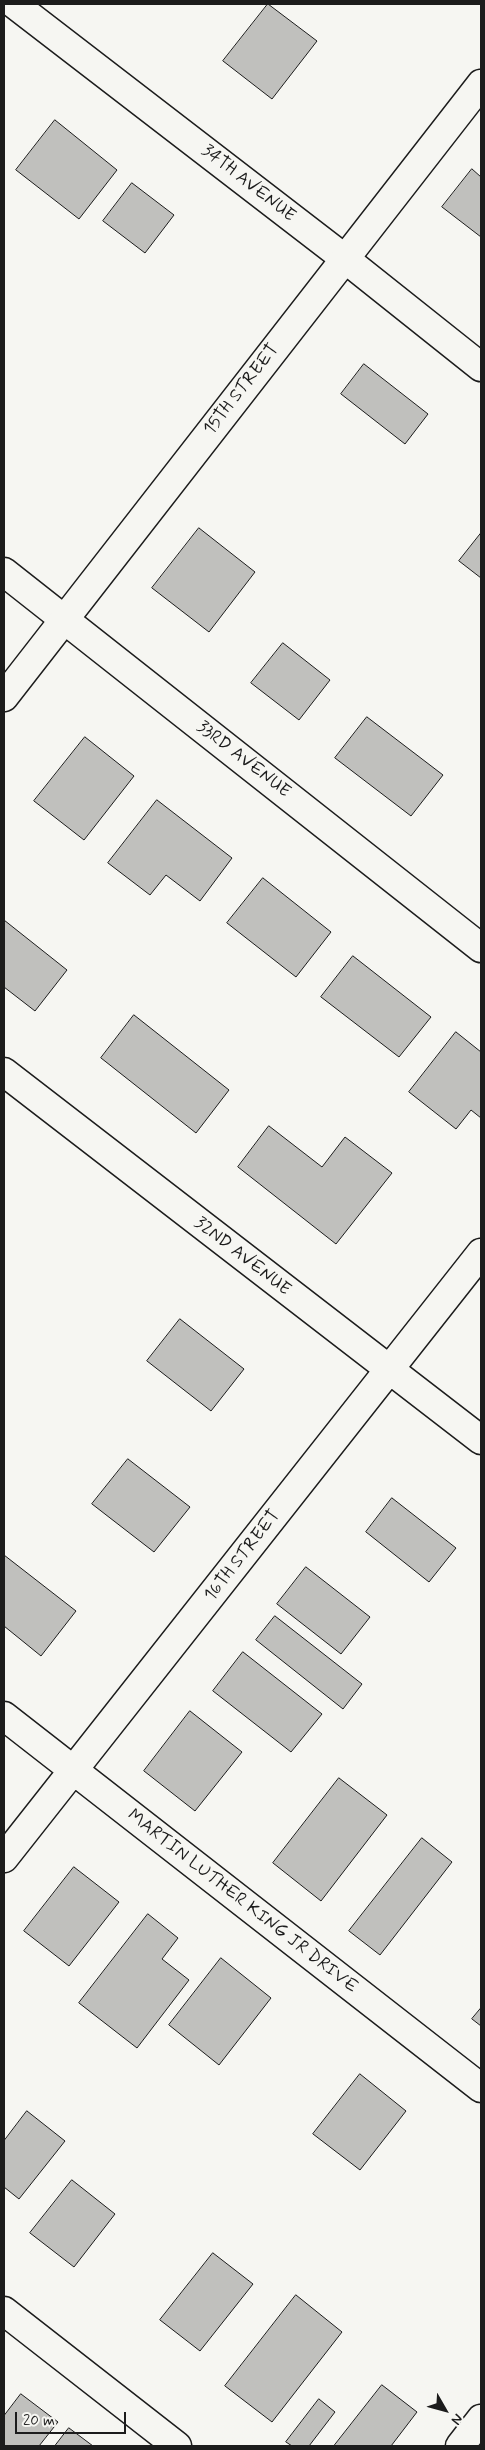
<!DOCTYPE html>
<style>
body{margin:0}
#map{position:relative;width:485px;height:2450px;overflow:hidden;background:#f6f6f2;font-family:Mynerve,sans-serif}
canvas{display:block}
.frame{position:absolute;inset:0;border:5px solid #1c1c1c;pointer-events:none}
.north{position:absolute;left:420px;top:2385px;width:50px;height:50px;-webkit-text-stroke:4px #f6f6f2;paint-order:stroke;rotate:128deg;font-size:14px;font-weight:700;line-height:20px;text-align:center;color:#1c1c1c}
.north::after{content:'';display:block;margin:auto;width:18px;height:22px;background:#1c1c1c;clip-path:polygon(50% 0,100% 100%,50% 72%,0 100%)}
.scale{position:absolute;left:15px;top:2412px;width:111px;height:22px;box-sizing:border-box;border:2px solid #1c1c1c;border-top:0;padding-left:6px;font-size:15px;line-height:18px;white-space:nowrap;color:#1c1c1c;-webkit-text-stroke:4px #f6f6f2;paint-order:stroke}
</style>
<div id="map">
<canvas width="485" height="2450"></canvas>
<div class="frame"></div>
<div class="north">N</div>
<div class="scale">20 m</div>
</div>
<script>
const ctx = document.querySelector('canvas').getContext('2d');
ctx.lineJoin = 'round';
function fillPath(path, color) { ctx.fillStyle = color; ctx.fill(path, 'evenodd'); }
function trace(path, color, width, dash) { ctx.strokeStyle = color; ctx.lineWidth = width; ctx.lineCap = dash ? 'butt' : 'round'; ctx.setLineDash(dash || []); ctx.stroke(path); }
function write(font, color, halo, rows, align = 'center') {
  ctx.font = font + ' Mynerve,sans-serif'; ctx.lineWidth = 4; ctx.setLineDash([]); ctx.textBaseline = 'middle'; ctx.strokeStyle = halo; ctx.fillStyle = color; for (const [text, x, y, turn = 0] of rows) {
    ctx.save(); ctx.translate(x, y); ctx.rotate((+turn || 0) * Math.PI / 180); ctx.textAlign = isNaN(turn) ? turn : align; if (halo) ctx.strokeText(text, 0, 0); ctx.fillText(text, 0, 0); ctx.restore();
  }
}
const building = new Path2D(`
 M268,4L317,41L272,99L223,61Z
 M55,120L117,170L79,219L16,170Z
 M472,169L481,177V237L442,207Z
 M132,183L174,215L145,253L103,221Z
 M364,364L428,414L405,444L341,394Z
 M199,528L255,572L209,632L152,588Z
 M481,533V578L459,561Z
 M283,643L330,680L299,720L251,683Z
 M367,717L443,775L411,816L335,758Z
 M85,737L134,776L84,840L34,801Z
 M157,800L232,858L200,901L166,875L150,895L108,863Z
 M263,878L331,932L296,977L227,923Z
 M4,920L67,970L35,1011L4,987Z
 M353,956L431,1017L399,1057L321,997Z
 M134,1015L229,1090L196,1133L101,1058Z
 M456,1032L481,1052V1118L471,1110L456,1129L409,1092Z
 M269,1126L322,1167L345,1137L392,1173L336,1244L238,1167Z
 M180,1319L244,1369L211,1411L147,1361Z
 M128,1459L190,1507L154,1552L92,1504Z
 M392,1498L456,1548L429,1582L366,1532Z
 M4,1555L76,1611L41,1656L4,1626Z
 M306,1567L370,1617L341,1654L277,1604Z
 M275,1616L362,1684L343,1709L256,1640Z
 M243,1652L322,1714L291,1752L213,1691Z
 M190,1711L242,1752L195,1811L144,1771Z
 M339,1778L387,1815L321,1901L273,1863Z
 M422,1838L452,1862L380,1955L349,1931Z
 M74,1867L119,1902L69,1966L24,1931Z
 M148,1914L178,1938L162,1959L189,1980L137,2048L79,2003Z
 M221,1958L271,1998L219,2065L169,2025Z
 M481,2008V2026L472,2019Z
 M360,2074L406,2111L360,2170L313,2134Z
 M27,2111L65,2141L19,2199L4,2187V2141Z
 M72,2180L115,2214L74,2267L30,2233Z
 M213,2253L253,2284L200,2351L160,2320Z
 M296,2295L342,2332L272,2422L225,2386Z
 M382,2385L417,2412L391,2446H334Z
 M21,2394L58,2422L39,2446H4V2416Z
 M319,2399L335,2412L309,2446H292L286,2442Z
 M69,2428L93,2446H55Z`);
fillPath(building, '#c0c0bd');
trace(building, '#1c1c1c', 1);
const street = new Path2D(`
 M14,4L344,258L481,367
 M4,572L481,948
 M4,1072L481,1440
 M4,1716L481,2088
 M4,1858L481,1253
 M4,2311L177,2446
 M460,2446L481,2419`);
const secondary = new Path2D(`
 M4,697L481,84`);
trace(street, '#1c1c1c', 31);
trace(secondary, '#1c1c1c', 31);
trace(street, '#f6f6f2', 28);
trace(secondary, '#f6f6f2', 28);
write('18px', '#1c1c1c', '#f6f6f2', [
 ["34TH AVENUE",248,184,38],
 ["15TH STREET",242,390,-52],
 ["33RD AVENUE",243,760,38],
 ["32ND AVENUE",242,1257,38],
 ["16TH STREET",243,1556,-52],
 ["MARTIN LUTHER KING JR DRIVE",242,1902,38]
]);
</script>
